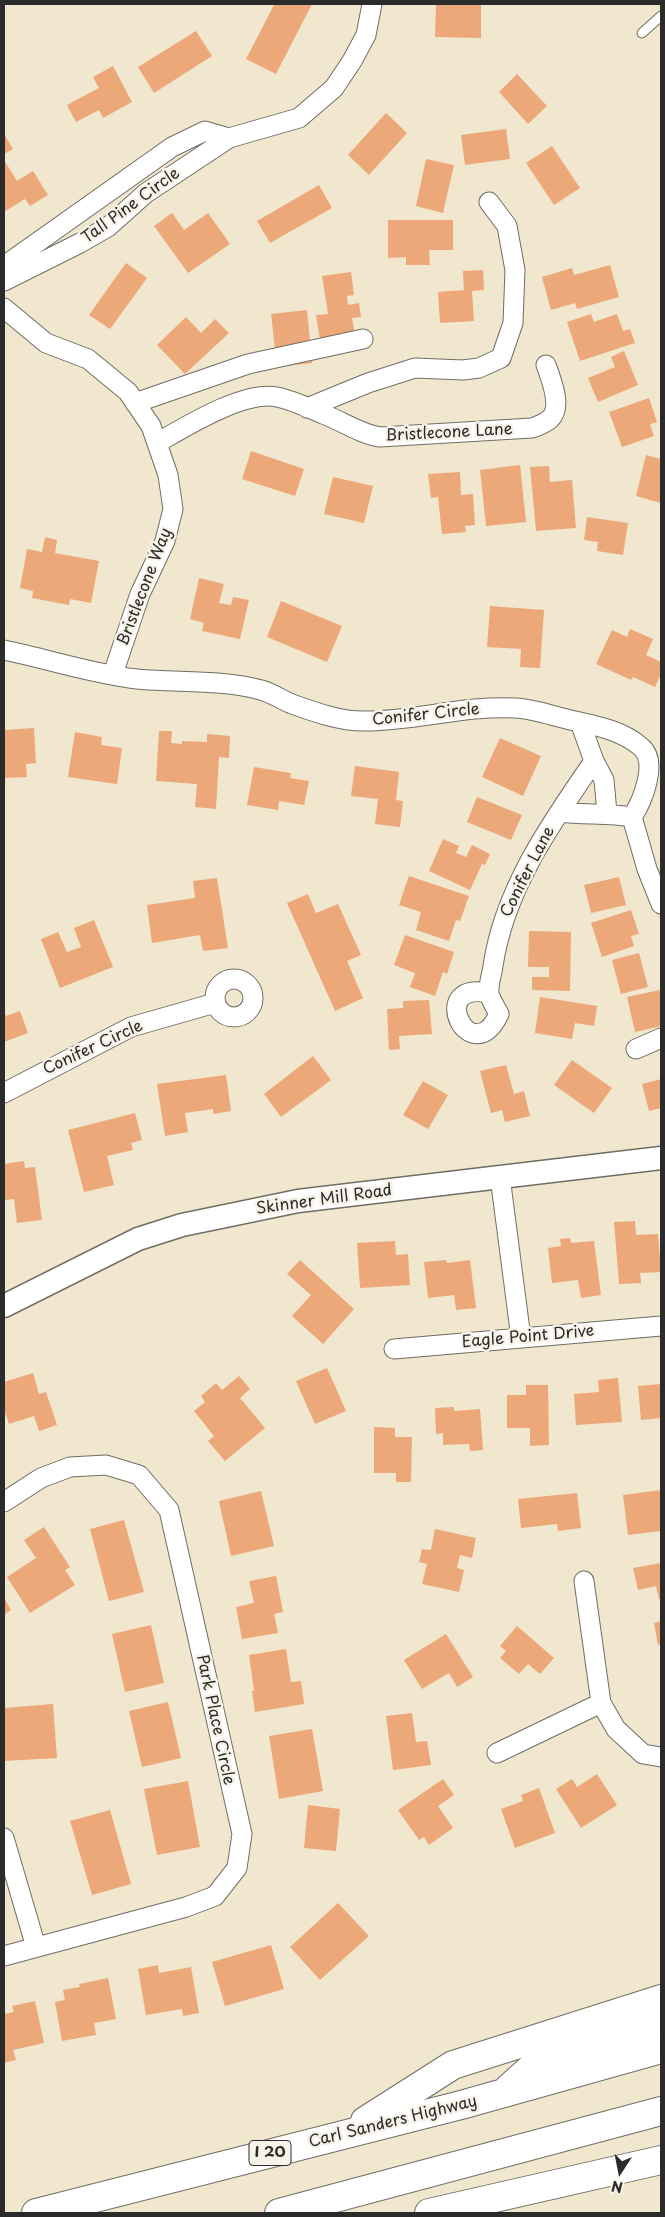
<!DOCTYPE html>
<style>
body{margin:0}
#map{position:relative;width:665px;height:2217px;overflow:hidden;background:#f0e7ce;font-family:"Playpen Sans",sans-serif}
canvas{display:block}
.frame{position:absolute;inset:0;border:5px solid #2b2b2b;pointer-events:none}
.north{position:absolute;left:595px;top:2147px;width:50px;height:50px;-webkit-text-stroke:4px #f7f3e8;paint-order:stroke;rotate:191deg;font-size:14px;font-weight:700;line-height:20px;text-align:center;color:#2b2b2b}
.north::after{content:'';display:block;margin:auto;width:18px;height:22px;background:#2b2b2b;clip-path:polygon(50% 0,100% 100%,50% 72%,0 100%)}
</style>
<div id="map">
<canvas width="665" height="2217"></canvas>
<div class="frame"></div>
<div class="north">N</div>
</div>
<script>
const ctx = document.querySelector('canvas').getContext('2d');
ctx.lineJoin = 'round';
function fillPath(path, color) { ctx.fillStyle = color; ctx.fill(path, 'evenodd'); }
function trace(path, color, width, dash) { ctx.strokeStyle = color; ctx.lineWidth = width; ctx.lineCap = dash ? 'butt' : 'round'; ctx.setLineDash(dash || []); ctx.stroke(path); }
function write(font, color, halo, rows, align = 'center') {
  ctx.font = font + ' "Playpen Sans",sans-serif'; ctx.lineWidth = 5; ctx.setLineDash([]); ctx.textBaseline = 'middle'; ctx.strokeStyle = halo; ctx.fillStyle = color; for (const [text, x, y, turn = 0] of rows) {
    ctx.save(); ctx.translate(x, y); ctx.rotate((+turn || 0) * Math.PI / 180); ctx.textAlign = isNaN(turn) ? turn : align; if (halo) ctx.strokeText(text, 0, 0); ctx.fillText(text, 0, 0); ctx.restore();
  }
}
fillPath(new Path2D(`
 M271,4H312L276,74L246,59L274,5Z
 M436,4H481V38L435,37Z
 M196,31L212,56L154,93L138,67Z
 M113,66L132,102L103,118L99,110L76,122L67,105L99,88L93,77Z
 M517,74L547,106L528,124L499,92Z
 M386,113L407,133L369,175L348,155Z
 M506,129L510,159L465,165L461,135Z
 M4,134L13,149L4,154Z
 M552,146L580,188L554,205L526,163Z
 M426,159L454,165L443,213L416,206Z
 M4,160L17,181L33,171L48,195L30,206L25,199L4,212Z
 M319,185L332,208L270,243L257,221Z
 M172,213L184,230L208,213L230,244L188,273L154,226Z
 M388,220H453V250H429L430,265H406V257L388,258Z
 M126,263L147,278L110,329L89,315Z
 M610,265L619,297L577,309L575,303L551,310L542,277L572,268L574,275Z
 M483,270L484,290L472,291L474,321L440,323L438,292L464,290L463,271Z
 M351,272L354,295L347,296L348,305L359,303L361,317L352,318L356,341L322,352L316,315L328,314L322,276Z
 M307,310L312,363L277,367L271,314Z
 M591,314L594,322L617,314L623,331L630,329L635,343L580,361L567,322Z
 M186,317L201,333L215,319L229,333L185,374L157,345Z
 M624,351L638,385L598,402L588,378L615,367L611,357Z
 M649,398L657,422L650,424L654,436L622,447L609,412Z
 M251,451L304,469L295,496L242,479Z
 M646,455L661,459V503L636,496Z
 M520,465L526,522L486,526L480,470Z
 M549,466L550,482L572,480L576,528L536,531L530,467Z
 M460,472L461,495L473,494L475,525L465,526L466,532L442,534L438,497L431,498L428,474Z
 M333,477L373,486L364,523L324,514Z
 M587,517L628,523L623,555L597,551L598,542L584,540Z
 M45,537L57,540L55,553L99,561L91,603L70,599L69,605L32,598L33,591L20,588L27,549L42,552Z
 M199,578L224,584L219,603L231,605L233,597L249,600L240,639L202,631L204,623L190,619Z
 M281,601L342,626L327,662L267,637Z
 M490,606L544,610L540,668L520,667L521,649L487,647Z
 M630,629L653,639L646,655L661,662V674L655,687L633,677L631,680L596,664L612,630L627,637Z
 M34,728L36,763L26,764L27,777L4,778V730Z
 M159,731H172L171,743L182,744V741L207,742V734L230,736L229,758L219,757L216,809L195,807L197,784L156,781Z
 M75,732L102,737L101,745L122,748L117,784L68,777Z
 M500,738L541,756L523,796L482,777Z
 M355,766L399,772L396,800L403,801L400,827L375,824L378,799L351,796Z
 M254,767L291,773L290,778L309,781L304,805L279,801L278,810L247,805Z
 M477,797L522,815L511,840L467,822Z
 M443,839L459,846L456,853L466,857L472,845L490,854L485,865L482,864L470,890L429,871Z
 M409,876L469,896L460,921L456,920L449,941L416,930L421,912L399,905Z
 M619,877L626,905L591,913L584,885Z
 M217,878L228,948L203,951L200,935L152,943L147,905L195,898L193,881Z
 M308,894L316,913L338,904L361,955L347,961L363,998L335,1011L287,903Z
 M631,910L639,934L631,936L634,946L602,957L591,923Z
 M94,920L113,967L60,988L41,939L58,932L67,952L81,947L74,928Z
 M529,931L571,932L570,991L532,990V977H549V967H528Z
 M405,935L454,952L447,974L443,972L435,996L410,987L415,973L394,965Z
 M639,953L648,987L621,994L612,960Z
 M660,990L661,1026L635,1032L627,997Z
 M540,997L597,1006L594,1026L575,1023L572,1039L535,1033Z
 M429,1000L432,1034L399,1036L400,1049L389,1050L387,1009L403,1008V1001Z
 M4,1011L6,1016L20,1011L28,1033L4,1042Z
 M313,1056L331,1080L281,1117L264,1094Z
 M572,1060L612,1088L594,1113L554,1085Z
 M506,1065L514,1094L524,1091L530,1116L505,1122L502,1110L491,1113L480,1071Z
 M226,1075L231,1111L213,1114V1109L185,1113L188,1132L165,1136L157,1084Z
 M661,1079V1108L649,1111L642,1084Z
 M423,1081L448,1095L428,1129L403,1115Z
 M135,1113L142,1140L131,1143L133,1150L107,1156L114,1185L84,1192L68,1130Z
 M24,1161L25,1168L35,1167L42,1220L17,1223L14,1199L4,1200V1164Z
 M635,1221L636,1235L658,1234L661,1272L640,1273L641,1283L619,1284L614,1222Z
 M570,1238L571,1243L594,1241L601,1295L581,1298L578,1280L552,1283L548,1248L561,1246L560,1239Z
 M395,1241L396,1255L408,1254L410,1285L360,1288L357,1243Z
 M300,1260L354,1309L323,1344L292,1316L311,1295L287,1274Z
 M446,1260L447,1263L470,1260L476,1308L456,1310L454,1295L428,1298L424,1262Z
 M327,1368L346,1411L315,1424L296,1381Z
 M33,1373L39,1394L46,1392L57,1425L39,1431L34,1416L9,1424L5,1412H4V1382Z
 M239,1376L250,1389L240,1398L265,1428L225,1461L208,1441L214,1436L194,1411L205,1402L201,1396L216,1383L222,1390Z
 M618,1378L622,1422L576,1425L574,1394L599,1392L598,1380Z
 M661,1384V1418L641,1420L638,1386Z
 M526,1385H548L549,1445L530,1446V1428H507V1395H526Z
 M454,1407V1411L480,1409L483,1450L470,1451L469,1444L443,1445V1433L436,1434L435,1408Z
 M374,1427L395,1428V1437H412L411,1482H396V1473H374Z
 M661,1490V1531L628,1535L623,1495Z
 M261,1491L274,1546L231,1556L219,1501Z
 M577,1493L581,1528L558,1531L557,1524L521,1528L518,1499Z
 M124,1520L144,1592L109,1601L90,1529Z
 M44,1527L70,1567L65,1570L75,1585L30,1613L7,1577L36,1558L24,1540Z
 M435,1529L476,1538L472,1558L460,1555L457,1568L464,1570L459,1592L422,1584L427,1564L419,1562L422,1549L431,1550Z
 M661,1563V1599H659L656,1586L638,1590L633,1568Z
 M276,1576L283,1612L274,1614L278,1633L242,1639L236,1607L254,1603L249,1581Z
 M4,1598L11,1610L4,1615Z
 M661,1621V1644L658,1645L654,1623Z
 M151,1625L164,1683L125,1692L112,1634Z
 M517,1626L554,1658L540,1674L528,1664L519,1674L500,1658L506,1651L500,1646Z
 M446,1634L473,1677L457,1687L449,1673L422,1689L404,1660Z
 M286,1649L291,1682L301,1681L304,1704L255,1712L252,1691H254L249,1655Z
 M168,1702L181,1758L142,1767L129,1711Z
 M53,1704L57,1758L4,1761V1708Z
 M412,1713L416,1742L427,1741L431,1765L393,1770L386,1716Z
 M312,1729L323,1791L279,1799L269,1736Z
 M597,1774L617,1805L581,1828L556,1789L572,1779L577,1787Z
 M443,1779L454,1795L438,1806L453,1828L429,1845L424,1837L419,1840L398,1810Z
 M188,1781L200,1847L157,1855L144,1789Z
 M539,1788L555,1833L515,1848L501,1809L523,1801L521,1795Z
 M308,1805L340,1809L336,1851L304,1848Z
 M110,1810L131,1884L92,1895L70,1821Z
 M338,1903L369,1936L320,1980L290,1947Z
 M271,1945L284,1989L225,2006L212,1962Z
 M158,1965L159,1973L191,1967L199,2013L183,2016L182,2009L146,2015L138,1969Z
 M108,1978L116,2019L94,2023L96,2035L62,2041L55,2002L65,2000L63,1990L80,1987L79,1984Z
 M35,2001L44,2043L13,2050L16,2060L4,2063V2014L14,2012L12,2006Z`), '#eca879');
const service = new Path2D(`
 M642,33L661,16`);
const minor = new Path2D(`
 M4,266L172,147L205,131L229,138
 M4,281L80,243L108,227L146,193L229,138L299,118L334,88L352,61L366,35L372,4
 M4,308L46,343L88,359L128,392L151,426L168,475L173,509L165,541L140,594L113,674
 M135,403L248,364L363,339
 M307,408L368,383L415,368L463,370L479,368L501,358L513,323L515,270L507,226L489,202
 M157,443C185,427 244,390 277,397C292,400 309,408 323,414C342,421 360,434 380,437L532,428C538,426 545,423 550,419C563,407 551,379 546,365
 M4,650C48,659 92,674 137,679C178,683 220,679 261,690C272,693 282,700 292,704C314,712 342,722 366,721C416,721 465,705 516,708C535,709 556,717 575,721C598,726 623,731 641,747C659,762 642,802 632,817C608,813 584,815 560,812
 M580,722L594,761L604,780L607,813
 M632,817L647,869L661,904
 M215 998a19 19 0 1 1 38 0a19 19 0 1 1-38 0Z
 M489,993C425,980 471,1073 499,1014C496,1008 490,999 489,993C488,985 492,974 493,966C504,890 551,823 594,761
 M636,1049L661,1038
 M4,1093L131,1027L215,1003
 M500,1177L521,1338
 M394,1349L661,1326
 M4,1502L41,1478L70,1467L106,1465L139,1475L169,1510L242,1834L237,1868L215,1896L186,1907L4,1956
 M584,1581L601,1703L616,1729L643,1754L661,1757
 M497,1753L601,1703
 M4,1838L36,1947`);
const tertiary = new Path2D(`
 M4,1306L138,1239L182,1225L298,1201L661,1158`);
const motorway = new Path2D(`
 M509,2088L548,2053L661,2020
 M365,2121L453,2065L661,1999
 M36,2213L461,2105L661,2049
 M279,2213L661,2111
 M429,2213L661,2160`);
trace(service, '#706d64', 11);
trace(minor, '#706d64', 21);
trace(tertiary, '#706d64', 25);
trace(motorway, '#706d64', 30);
trace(service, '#fff', 9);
trace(minor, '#fff', 19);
trace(tertiary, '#fff', 22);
trace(motorway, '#fff', 28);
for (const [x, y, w] of [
 [270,2153,42]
]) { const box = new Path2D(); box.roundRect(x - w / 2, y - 12.5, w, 25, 4); ctx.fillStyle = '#f7f3e8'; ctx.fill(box); trace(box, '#2b2b2b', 1); }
write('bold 15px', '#2b2b2b', null, [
 ["I 20",270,2153]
]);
write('16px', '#2b2b2b', '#f7f3e8', [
 ["Tall Pine Circle",131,206,-36],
 ["Bristlecone Lane",449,433,-3],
 ["Bristlecone Way",145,587,-69],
 ["Conifer Circle",426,715,-6],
 ["Conifer Lane",528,872,-63],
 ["Conifer Circle",93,1048,-25],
 ["Skinner Mill Road",324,1200,-8],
 ["Eagle Point Drive",528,1337,-5],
 ["Park Place Circle",215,1720,78],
 ["Carl Sanders Highway",393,2122,-14]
]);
</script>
